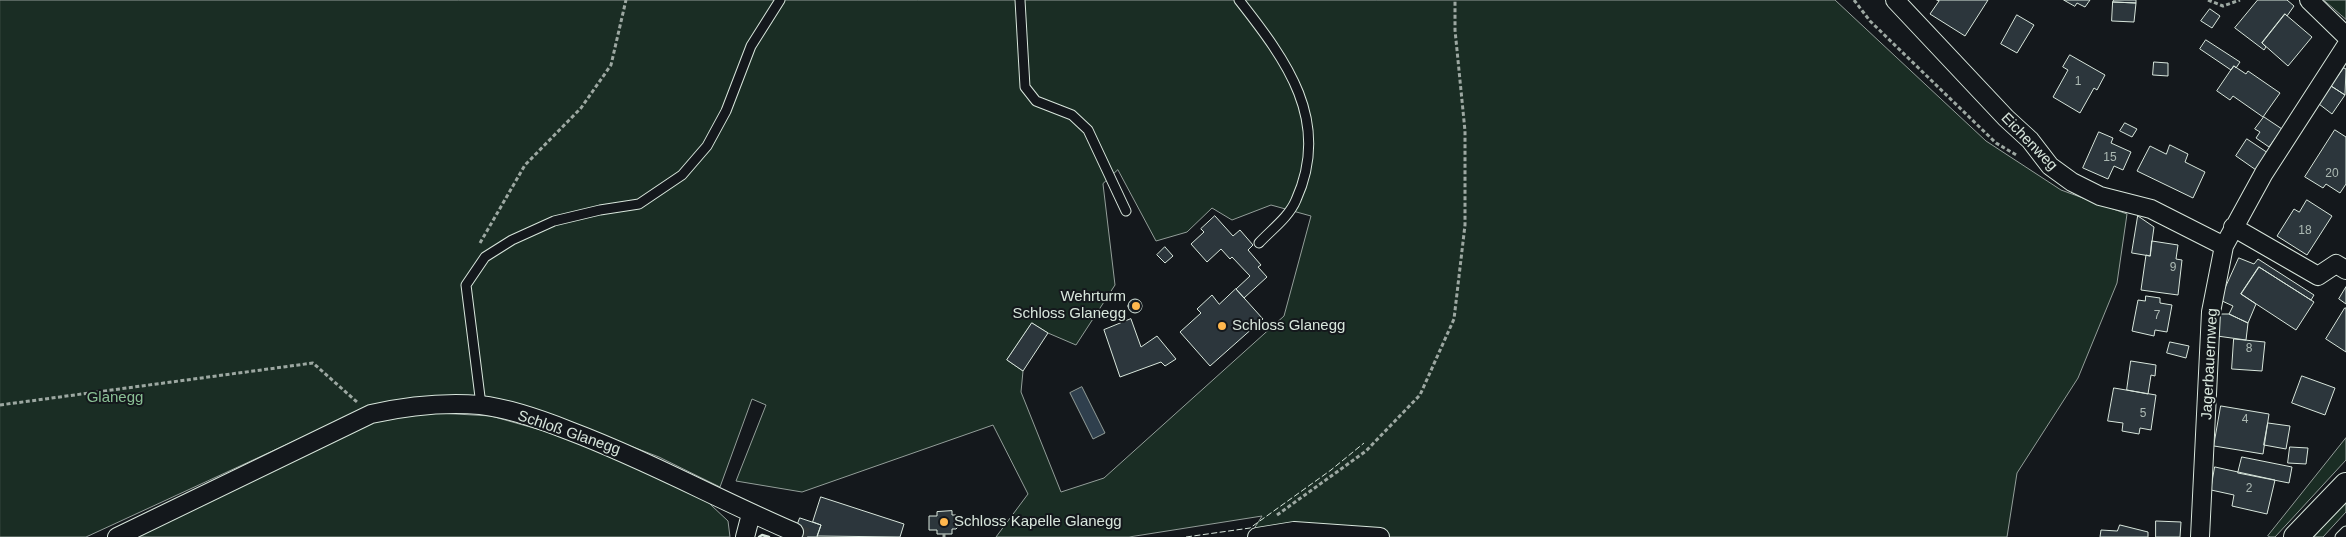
<!DOCTYPE html>
<meta charset="utf-8">
<style>
body{margin:0}
canvas{display:block;background:#14181c}
</style>
<canvas width="2346" height="537"></canvas>
<script>
const ctx = document.querySelector('canvas').getContext('2d');
ctx.lineJoin = 'round';
function fillPath(path, color) { ctx.fillStyle = color; ctx.fill(path, 'evenodd'); }
function trace(path, color, width, dash) { ctx.strokeStyle = color; ctx.lineWidth = width; ctx.lineCap = dash ? 'butt' : 'round'; ctx.setLineDash(dash || []); ctx.stroke(path); }
function write(font, color, halo, rows, align = 'center') {
  ctx.font = font + ' Helvetica,sans-serif'; ctx.lineWidth = 4; ctx.setLineDash([]); ctx.textBaseline = 'middle'; ctx.strokeStyle = halo; ctx.fillStyle = color; for (const [text, x, y, turn = 0] of rows) {
    ctx.save(); ctx.translate(x, y); ctx.rotate((+turn || 0) * Math.PI / 180); ctx.textAlign = isNaN(turn) ? turn : align; if (halo) ctx.strokeText(text, 0, 0); ctx.fillText(text, 0, 0); ctx.restore();
  }
}
const green = new Path2D(`
 M0,0H1835L1986,141L2061,190L2127,214L2117,283L2078,378L2017,473L2007,537H1249L1262,516L1129,537H996L1028,494L993,425L802,492L736,481L766,405L752,399L720,487L659,457L560,419L475,398L368,407L86,537H0ZM1118,170L1156,241L1187,232L1212,208L1232,220L1271,205L1311,216L1284,316L1104,478L1061,492L1021,392L1023,371L1007,360L1032,323L1048,333L1076,345L1115,285L1103,184Z
 M2324,0H2346V19Z
 M420,412L491,416L562,436L694,489L728,521L730,537H126L369,422Z
 M2346,438V460L2275,537H2270L2268,536Z
 M2346,502V512L2323,537H2314Z`);
fillPath(green, '#1a2d24');
trace(green, '#939e99', 1);
const water = new Path2D(`
 M1082,387L1105,433L1093,439L1070,393Z`);
fillPath(water, '#2f3f4d');
trace(water, '#939e99', 1);
const building = new Path2D(`
 M1937,0H1988L1965,36L1930,14L1939,1Z
 M2064,0H2090L2085,7L2077,3L2075,6Z
 M2114,0H2136V3L2113,2Z
 M2258,0H2287L2294,6L2287,16L2285,14L2262,43L2266,47L2264,50L2235,28Z
 M2113,2L2136,3L2134,22L2112,21Z
 M2210,9L2220,16L2212,28L2201,21Z
 M2285,14L2312,37L2288,66L2262,43Z
 M2017,15L2034,25L2017,53L2001,44Z
 M2206,40L2240,62L2236,68L2234,66L2231,70L2200,49Z
 M2070,55L2105,75L2097,90L2094,88L2080,113L2053,97L2068,70L2063,67Z
 M2154,62L2168,63V76L2153,75Z
 M2234,66L2246,74L2248,71L2280,93L2263,117L2233,96L2230,100L2217,91Z
 M2344,68L2346,69L2345,95L2331,86Z
 M2331,86L2345,95L2332,114L2319,104Z
 M2264,117L2282,129L2269,147L2256,138L2260,132L2255,129Z
 M2125,123L2137,129L2132,137L2120,131Z
 M2335,130L2346,137V184L2340,193L2326,184L2323,188L2305,177Z
 M2099,132L2113,138L2111,143L2131,152L2123,170L2114,166L2108,179L2083,168Z
 M2247,139L2268,153L2256,170L2236,156Z
 M2170,145L2188,154L2185,162L2205,172L2193,198L2137,171L2150,146L2166,154Z
 M2307,200L2332,216L2307,255L2277,236L2294,209L2299,212Z
 M1215,216L1233,236L1240,230L1253,245L1248,250L1261,265L1258,267L1267,277L1244,298L1236,289L1250,276L1232,257L1230,259L1221,249L1207,262L1191,244L1204,232L1201,229Z
 M2138,216L2154,227L2150,256L2132,253Z
 M2152,241L2178,245L2176,259L2182,260L2178,295L2141,290L2146,255L2150,256Z
 M1165,247L1173,256L1165,263L1157,255Z
 M2239,258L2254,264L2258,259L2314,295L2311,300L2259,267L2241,294L2256,304L2248,323L2229,314L2233,306L2220,300Z
 M2259,267L2314,302L2296,330L2241,294Z
 M2346,287V304L2339,299Z
 M1236,289L1263,319L1210,366L1180,332L1201,313L1197,309L1212,295L1219,304Z
 M2146,296L2160,298V303L2172,305L2167,332L2155,330L2154,336L2132,331L2138,300L2145,301Z
 M1128 306a7 7 0 1 1 14 0a7 7 0 1 1-14 0Z
 M2345,308H2346V352L2326,339Z
 M2219,314H2229L2248,323L2246,340L2217,336Z
 M1131,319L1141,347L1157,336L1176,359L1165,366L1161,362L1120,377L1104,330Z
 M1032,323L1048,333L1023,371L1007,360Z
 M2234,339L2265,342L2262,371L2232,369Z
 M2170,342L2189,346L2186,358L2167,353Z
 M2131,361L2156,365L2155,376L2151,375L2148,394L2127,390Z
 M2302,376L2335,388L2325,415L2292,403Z
 M2114,388L2156,395L2151,430L2140,428L2139,434L2122,431L2123,423L2108,421Z
 M2221,406L2269,414L2263,454L2214,446Z
 M2268,423L2290,426L2286,449L2264,445Z
 M2290,447L2308,448L2306,464L2288,463Z
 M2242,457L2292,467L2289,483L2238,473Z
 M2215,467L2275,480L2267,514L2232,506L2234,495L2211,490Z
 M821,497L904,524L900,537L817,536L821,525L813,522Z
 M952,511V515H956L960,519V525L956,529H952V534H937V530H929V516H937V512Z
 M800,518L821,525L817,537H793Z
 M2156,521L2181,522L2180,537H2156Z
 M2120,525L2148,532V537H2100L2101,530L2117,531Z`);
fillPath(building, '#2c363c');
trace(building, '#d8e6dc', 1);
trace(new Path2D(`
 M794,532L807,537`), '#313739', 18, [18, 9]);
const lane = new Path2D(`
 M1020,0L1025,87L1036,101L1072,115L1088,130L1126,211
 M1239,0C1286,60 1332,121 1296,200C1289,217 1271,230 1259,243
 M481,405L466,285L485,257L512,240L554,221L600,210L639,204L682,175L707,146L726,111L751,46L780,0
 M2340,537L2346,531`);
const street = new Path2D(`
 M1895,0L2006,118L2030,140L2050,166L2072,182L2100,196L2151,209L2224,246
 M2309,0L2346,36
 M2233,227L2318,276L2336,264L2346,270
 M117,537L371,414C407,406 443,402 480,405C507,408 545,421 570,431C647,460 719,500 794,532
 M745,537L751,514
 M1257,537L1294,531L1380,537
 M2200,537L2211,312L2224,246L2264,173L2346,46`);
const secondary = new Path2D(`
 M2296,537L2346,485`);
trace(lane, '#d8e6dc', 11);
trace(street, '#d8e6dc', 20);
trace(secondary, '#d8e6dc', 26);
trace(new Path2D(`
 M1854,0L1870,21L1996,143L2018,156
 M2208,0L2223,6L2240,0
 M480,243L525,165L581,108L611,65L626,0
 M0,405L313,363L357,402
 M1277,515L1366,451L1420,395L1454,319L1465,225V131L1455,30V0
 M944,534V537`), '#9da8a2', 3, [4, 2.5]);
trace(lane, '#14181c', 9);
trace(street, '#14181c', 18);
trace(secondary, '#14181c', 24);
trace(new Path2D(`
 M1186,537L1250,528L1331,470L1364,443`), '#d8e6dc', 1, [6, 2.5]);
trace(new Path2D(`
 M759,537L762,535L769,537`), '#d8e6dc', 2.5);
for (const [x, y, r, color] of [
 [1136,306,5,"#ffb74d"],
 [1222,326,5,"#ffb74d"],
 [944,522,5,"#ffb74d"]
]) { const dot = new Path2D(); dot.arc(x, y, r, 0, 2 * Math.PI); ctx.fillStyle = color; ctx.fill(dot); trace(dot, '#14181c', 2); }
write('12px', '#adbab4', null, [
 ["1",2078,82],
 ["15",2110,158],
 ["20",2332,174],
 ["18",2305,231],
 ["9",2173,268],
 ["7",2157,316],
 ["8",2249,349],
 ["5",2143,414],
 ["4",2245,420],
 ["2",2249,489]
]);
write('15px', '#d8e6dc', '#14181c', [
 ["Eichenweg",2029,142,46],
 ["Jagerbauernweg",2210,364,-87],
 ["Schloß Glanegg",569,433,19]
]);
write('15px', '#d8e6dc', '#14181c', [
 ["Wehrturm",1126,297,"right"],
 ["Schloss Glanegg",1126,314,"right"],
 ["Schloss Glanegg",1232,326],
 ["Schloss Kapelle Glanegg",954,522]
], 'left');
write('15px', '#8ac095', '#14181c', [
 ["Glanegg",115,398]
]);
</script>
